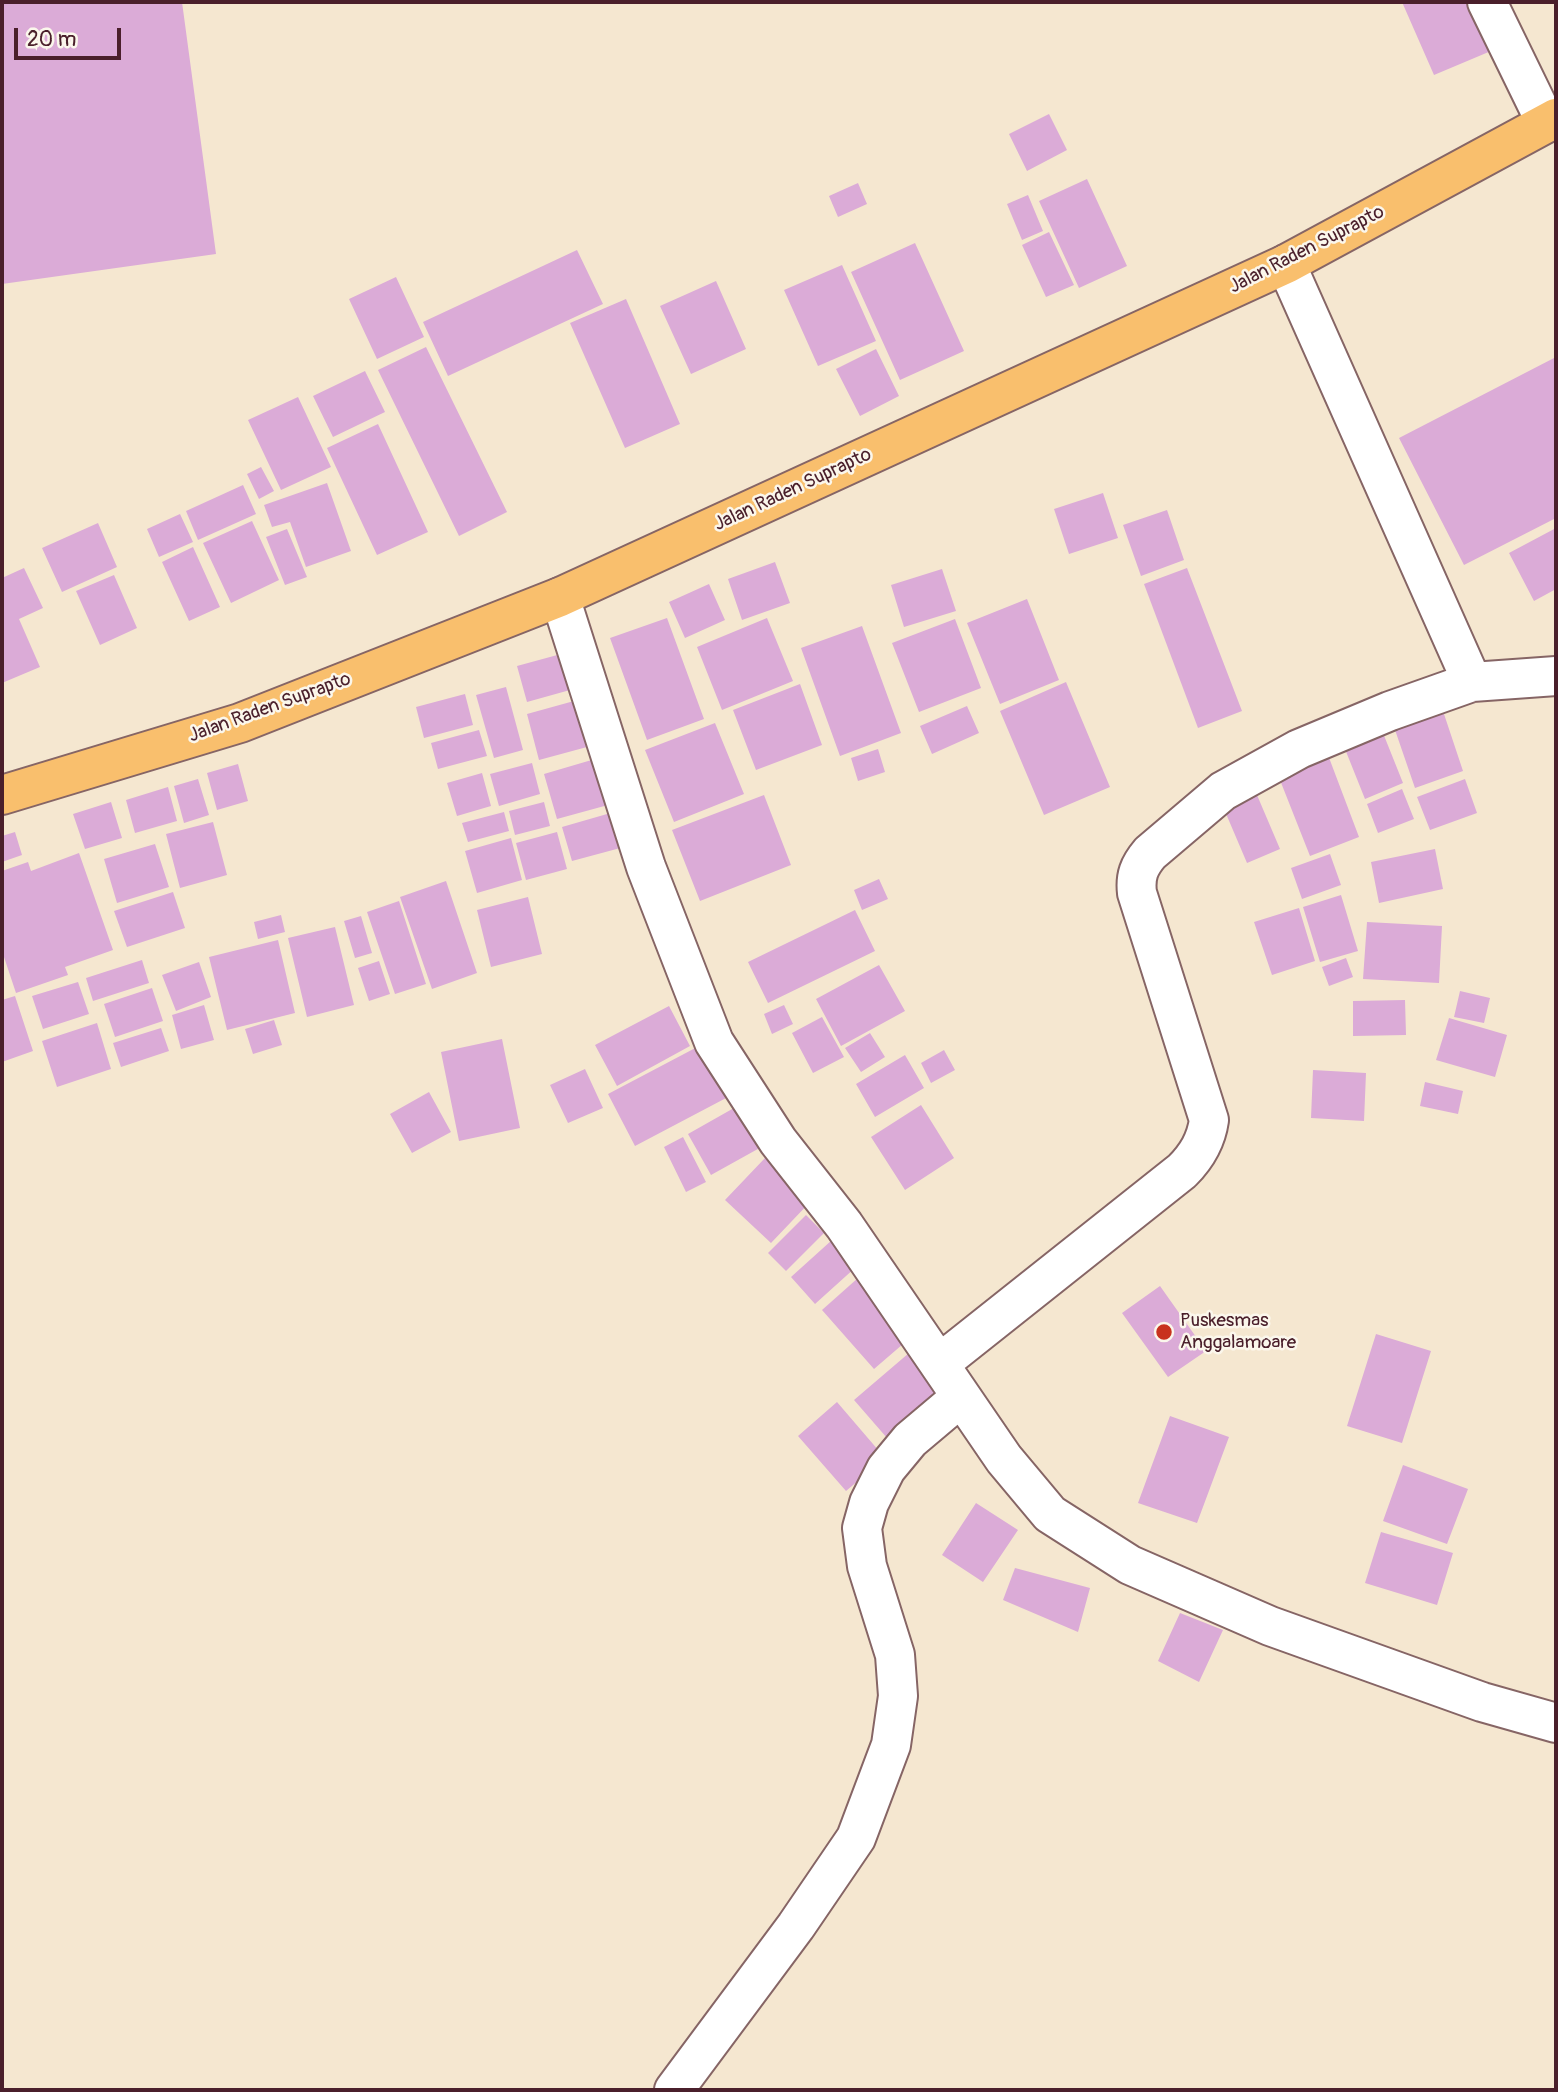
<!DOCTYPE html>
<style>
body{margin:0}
#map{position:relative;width:1558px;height:2092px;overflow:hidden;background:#f5e7d0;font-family:Pangolin,sans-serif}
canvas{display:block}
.frame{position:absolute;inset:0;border:4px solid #4a1f2b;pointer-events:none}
.scale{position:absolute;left:14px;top:28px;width:107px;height:32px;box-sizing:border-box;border:4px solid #4a1f2b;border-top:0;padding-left:9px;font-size:21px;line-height:24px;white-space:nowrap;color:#4a1f2b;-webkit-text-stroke:5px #fbf7ec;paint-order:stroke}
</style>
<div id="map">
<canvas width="1558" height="2092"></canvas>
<div class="frame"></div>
<div class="scale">20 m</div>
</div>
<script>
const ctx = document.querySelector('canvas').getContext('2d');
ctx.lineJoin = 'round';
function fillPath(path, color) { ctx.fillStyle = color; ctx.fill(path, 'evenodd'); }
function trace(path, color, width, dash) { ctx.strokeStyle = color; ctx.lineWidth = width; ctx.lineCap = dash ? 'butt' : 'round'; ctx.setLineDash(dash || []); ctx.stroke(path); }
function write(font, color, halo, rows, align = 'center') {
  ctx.font = font + ' Pangolin,sans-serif'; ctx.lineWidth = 5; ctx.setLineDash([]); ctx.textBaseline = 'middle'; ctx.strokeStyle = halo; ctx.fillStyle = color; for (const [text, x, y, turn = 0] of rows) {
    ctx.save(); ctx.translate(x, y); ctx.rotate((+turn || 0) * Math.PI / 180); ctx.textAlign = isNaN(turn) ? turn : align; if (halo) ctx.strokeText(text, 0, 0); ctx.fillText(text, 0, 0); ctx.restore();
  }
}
fillPath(new Path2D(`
 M2,2H182L216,254L2,284Z
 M1402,2H1470L1491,51L1434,75Z
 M1049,114L1067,150L1027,171L1009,134Z
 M1087,179L1127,266L1079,288L1039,201Z
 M858,183L867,204L838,217L829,196Z
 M1028,195L1043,231L1022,240L1007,204Z
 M1049,232L1074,285L1046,297L1022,245Z
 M915,243L964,351L900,380L851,272Z
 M577,250L603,304L448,376L423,322Z
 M842,265L876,341L818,366L784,290Z
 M396,277L424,337L377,359L349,299Z
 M716,281L746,349L691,374L660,306Z
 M626,299L680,424L625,448L570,323Z
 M426,347L507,512L459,536L378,370Z
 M876,349L899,396L860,416L836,369Z
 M1556,357V518L1464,565L1399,438Z
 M365,371L385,412L333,437L313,396Z
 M298,397L331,467L281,490L248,420Z
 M378,424L428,532L377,555L327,448Z
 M261,467L274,491L259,499L247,474Z
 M327,483L351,551L306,567L290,522L272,527L264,505Z
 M243,485L256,514L198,540L186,511Z
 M1103,493L1118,538L1069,554L1054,509Z
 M1167,510L1184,560L1141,576L1123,525Z
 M180,514L193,542L159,557L147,529Z
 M252,521L279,580L231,603L203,543Z
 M98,523L117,567L62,592L42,548Z
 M1556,528V589L1534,601L1509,553Z
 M287,529L307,577L285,585L266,537Z
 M193,547L220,607L189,621L162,562Z
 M775,562L790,603L742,620L728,579Z
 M24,568L43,608L19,619L40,667L2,683V578Z
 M1187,568L1242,711L1198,728L1144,584Z
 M942,569L956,611L904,627L891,585Z
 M114,575L137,628L100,645L76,591Z
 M709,584L725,620L685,638L669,602Z
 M1027,599L1059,680L1000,704L967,623Z
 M667,618L704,719L647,740L610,638Z
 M767,618L793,681L722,710L697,647Z
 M955,619L981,688L919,712L892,643Z
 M862,626L901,733L840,756L801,648Z
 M561,654L570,690L527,702L517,666Z
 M1066,682L1110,787L1044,815L1000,711Z
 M800,684L822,745L756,770L733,710Z
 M506,687L523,750L494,758L476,695Z
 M465,694L473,725L424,738L416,707Z
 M574,701L587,747L539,760L527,714Z
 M967,706L979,733L932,754L920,726Z
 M1443,711L1463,771L1415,788L1394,727Z
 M715,723L744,794L674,822L645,750Z
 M1381,728L1403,783L1365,799L1343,744Z
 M479,730L487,756L438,769L431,743Z
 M878,749L885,772L858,781L851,758Z
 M1328,755L1359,837L1310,856L1278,775Z
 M595,759L608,805L557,819L544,774Z
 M532,763L540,794L499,806L490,774Z
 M238,764L248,801L217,810L207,773Z
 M482,773L491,806L457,816L447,783Z
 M198,779L209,815L184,823L174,786Z
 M1465,779L1477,813L1430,830L1417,797Z
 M168,787L177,821L135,833L126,800Z
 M1402,789L1414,819L1378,833L1367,804Z
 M764,795L791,865L700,901L672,830Z
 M1257,795L1280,849L1247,863L1224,809Z
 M111,802L122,838L85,849L73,814Z
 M544,802L550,826L515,835L509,811Z
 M504,812L509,831L468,842L462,823Z
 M614,812L624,847L572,861L562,827Z
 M213,822L227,875L180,888L166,834Z
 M15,832L22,855L2,862V836Z
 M557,832L567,869L526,880L516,843Z
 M511,838L522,880L477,893L465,851Z
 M155,844L169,887L117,903L104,859Z
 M1435,849L1443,889L1379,903L1371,862Z
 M79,853L113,950L65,967L68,975L16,993L2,951V871L28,862L31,871Z
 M1330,854L1341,885L1302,899L1291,868Z
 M879,879L888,899L862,910L854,890Z
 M446,881L477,973L432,989L400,897Z
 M173,892L185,928L127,947L114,911Z
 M1341,895L1358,951L1320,962L1303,907Z
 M528,897L542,954L491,967L477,910Z
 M399,901L426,984L395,994L367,912Z
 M1299,908L1315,961L1272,975L1254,922Z
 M855,910L875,951L768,1003L748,962Z
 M281,915L285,932L258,939L254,922Z
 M361,916L372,953L355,958L344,921Z
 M1367,922L1442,926L1439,983L1363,979Z
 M335,927L354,1005L307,1017L288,938Z
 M278,940L295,1013L227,1030L209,957Z
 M1346,958L1353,977L1329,986L1322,967Z
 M142,960L149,983L93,1001L86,978Z
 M379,961L390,994L369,1001L358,968Z
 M199,962L211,997L176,1011L162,975Z
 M879,965L905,1011L841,1046L816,999Z
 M78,982L89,1014L43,1029L32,996Z
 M152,988L163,1021L115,1037L104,1004Z
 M1460,991L1490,998L1484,1023L1454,1017Z
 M15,996L33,1051L2,1062V1000Z
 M1405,1000L1406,1035L1353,1036V1001Z
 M204,1005L214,1040L181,1049L172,1015Z
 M784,1005L793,1024L772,1034L764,1014Z
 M669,1006L690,1046L617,1086L595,1045Z
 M822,1017L844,1057L813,1073L792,1033Z
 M1449,1018L1507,1035L1495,1077L1436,1060Z
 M274,1020L282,1045L253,1054L245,1029Z
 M97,1023L111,1069L57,1087L42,1041Z
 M161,1028L169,1051L121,1067L113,1043Z
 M870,1033L885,1057L861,1072L845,1048Z
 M502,1039L520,1128L459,1141L441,1052Z
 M701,1045L728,1097L635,1146L608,1094Z
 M944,1050L955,1070L931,1083L921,1063Z
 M905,1055L924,1088L875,1117L856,1084Z
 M585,1069L603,1108L568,1123L550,1085Z
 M1313,1070L1366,1073L1364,1121L1311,1118Z
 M1425,1082L1463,1091L1458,1114L1420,1106Z
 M429,1092L451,1132L412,1153L390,1114Z
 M741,1104L765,1145L711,1175L688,1134Z
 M921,1105L954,1158L905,1190L871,1137Z
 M683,1137L706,1182L686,1192L664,1147Z
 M765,1158L811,1201L771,1243L725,1200Z
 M806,1215L824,1233L786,1271L768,1253Z
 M832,1240L856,1267L815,1304L791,1277Z
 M858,1278L910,1338L874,1369L822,1310Z
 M1160,1286L1206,1351L1168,1377L1122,1313Z
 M1376,1334L1431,1351L1402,1443L1347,1426Z
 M909,1353L949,1399L894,1446L854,1400Z
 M837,1402L885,1458L846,1491L798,1436Z
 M1170,1416L1229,1437L1197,1523L1138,1503Z
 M1403,1465L1468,1489L1447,1544L1383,1521Z
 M976,1503L1018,1530L983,1582L942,1555Z
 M1381,1532L1453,1553L1437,1605L1365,1583Z
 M1015,1568L1090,1588L1078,1632L1003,1600Z
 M1180,1613L1223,1630L1199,1682L1158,1661Z`), '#dbabd7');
const street = new Path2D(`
 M1487,2L1546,123
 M560,597L646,867L714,1042L778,1141L844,1225L1004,1459L1050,1514L1130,1565L1270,1626L1482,1702L1556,1723
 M1472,682L1556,676
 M939,1364L1182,1171C1197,1156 1206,1141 1209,1120L1137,893C1135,876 1139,866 1150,853L1223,791L1299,749L1390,711L1472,682L1286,264
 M674,2090L796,1926L856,1838L891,1745L898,1696L895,1655L867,1566L862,1528L869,1503L886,1469L910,1440L961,1397`);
const highway = new Path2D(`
 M2,795L240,723L560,597L1286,264L1556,118`);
trace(street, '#866565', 42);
trace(highway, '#866565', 42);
trace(street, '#fff', 38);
trace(highway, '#f9bf6d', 38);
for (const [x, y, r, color] of [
 [1164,1332,9,"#c8321e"]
]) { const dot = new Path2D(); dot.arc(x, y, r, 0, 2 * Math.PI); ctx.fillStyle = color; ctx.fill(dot); trace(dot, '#fbf7ec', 2.5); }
write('19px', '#4a1f2b', '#fbf7ec', [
 ["Jalan Raden Suprapto",1307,250,-27],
 ["Jalan Raden Suprapto",793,490,-25],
 ["Jalan Raden Suprapto",270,708,-20]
]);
write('19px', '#4a1f2b', '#fbf7ec', [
 ["Puskesmas",1180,1321],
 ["Anggalamoare",1180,1343]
], 'left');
</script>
